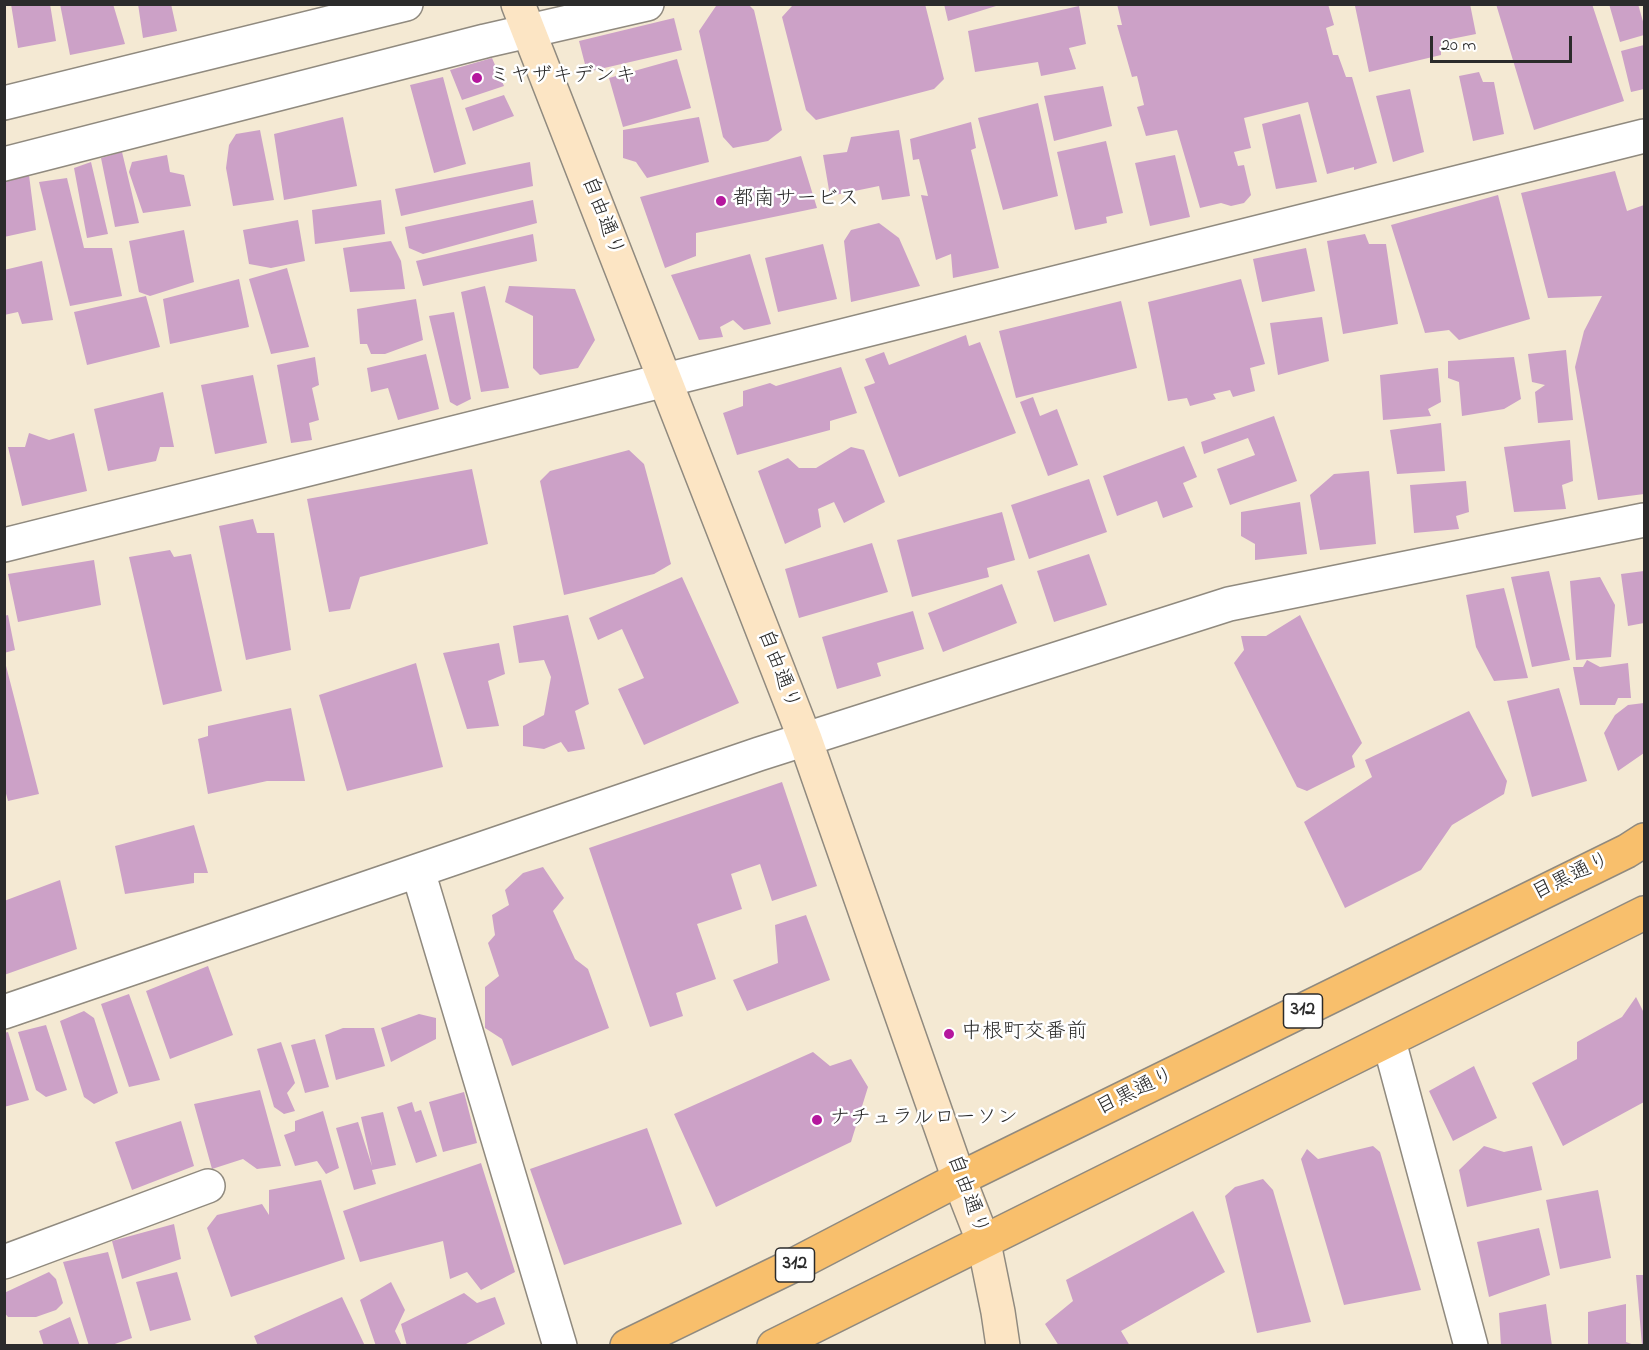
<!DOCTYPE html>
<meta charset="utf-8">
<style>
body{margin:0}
#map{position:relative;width:1649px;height:1350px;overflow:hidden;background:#f4e9d3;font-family:"Indie Flower",sans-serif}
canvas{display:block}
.frame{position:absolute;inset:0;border:6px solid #2b2b2b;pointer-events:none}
.scale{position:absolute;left:1430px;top:36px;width:142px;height:27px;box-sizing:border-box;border:3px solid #2b2b2b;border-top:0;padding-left:8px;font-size:18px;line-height:21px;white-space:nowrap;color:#2b2b2b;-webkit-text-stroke:4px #fff;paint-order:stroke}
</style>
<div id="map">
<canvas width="1649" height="1350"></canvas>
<div class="frame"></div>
<div class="scale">20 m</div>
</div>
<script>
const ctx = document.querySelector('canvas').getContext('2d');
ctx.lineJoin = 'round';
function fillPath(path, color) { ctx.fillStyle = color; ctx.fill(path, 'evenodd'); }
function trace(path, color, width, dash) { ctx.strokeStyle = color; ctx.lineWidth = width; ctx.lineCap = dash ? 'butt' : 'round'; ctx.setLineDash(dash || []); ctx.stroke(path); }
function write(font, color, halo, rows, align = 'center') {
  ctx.font = font + ' "Indie Flower","Klee One",sans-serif'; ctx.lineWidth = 5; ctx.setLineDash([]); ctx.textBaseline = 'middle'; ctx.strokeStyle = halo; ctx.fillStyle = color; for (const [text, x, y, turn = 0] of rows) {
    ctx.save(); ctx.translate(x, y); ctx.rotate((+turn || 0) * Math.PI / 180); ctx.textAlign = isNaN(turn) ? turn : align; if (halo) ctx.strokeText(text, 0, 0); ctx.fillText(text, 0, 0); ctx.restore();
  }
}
fillPath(new Path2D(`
 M11,4H50L56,41L18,48Z
 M60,4H113L125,44L70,55Z
 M138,4H171L177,31L143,38Z
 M725,4H748L754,10L782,130L768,141L733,148L723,137L699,31L716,6Z
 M800,4H925L944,79L934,89L816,120L806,110L782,17L792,6Z
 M944,4H995L996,6L948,21Z
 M1117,4H1328L1334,25L1326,28L1333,55H1338L1346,77H1352L1377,163L1354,170V167L1327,174L1308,102L1244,118L1251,148L1234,152L1238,166L1244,165L1251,195L1244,203L1231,206L1221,203L1200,208L1177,130L1146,136L1137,107L1144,105L1137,76L1132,77L1117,25H1122Z
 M1364,4H1470L1476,34L1441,41V55L1369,72L1355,6Z
 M1496,4H1592L1624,101L1534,130Z
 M1609,4H1638L1644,25V35L1620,42Z
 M1079,6L1086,44L1069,48L1076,69L1041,76L1038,62L975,72L968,31Z
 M674,18L682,50L587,72L579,41Z
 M1644,45V89L1631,92L1621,51Z
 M492,58L504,86L462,100L450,70Z
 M677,59L691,108L623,127L609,78Z
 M1479,72L1483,82H1494L1504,134L1473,141L1459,76Z
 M443,77L466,164L434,173L410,85Z
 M1103,86L1112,126L1054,141L1044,96Z
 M1410,89L1424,152L1393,162L1376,96Z
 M504,95L514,116L473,131L465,108Z
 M1038,103L1058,196L1003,210L978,118Z
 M1300,114L1317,182L1276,189L1262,124Z
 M343,117L357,186L284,200L274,134Z
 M699,117L709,162L647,178L636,162L623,158V130Z
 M971,122L976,148L971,150L999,268L953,278L951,254L936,260L921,195L928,196L919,159L913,160L910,139Z
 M260,130L274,200L233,206L226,168L229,145L236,134Z
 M899,130L910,196L882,200L879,186L830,196L823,155L847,152L851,137Z
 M1106,141L1123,213L1106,217L1107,223L1075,230L1057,152Z
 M122,152L139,223L115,227L101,158Z
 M167,155L170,172L184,175L191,206L143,213L129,172L132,162Z
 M1175,155L1190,217L1150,226L1135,163Z
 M801,156L817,208L696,233V256L665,268L640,197Z
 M91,162L108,234L87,238L74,168Z
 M530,162L533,186L401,216L395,189Z
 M1615,171L1627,211L1644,205V494L1598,500L1575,367L1584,331L1602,296L1548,298L1521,193Z
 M29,175L36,230L4,237V180Z
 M67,178L84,248H112L122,296L70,306L39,182Z
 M1498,195L1530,319L1459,340L1449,330L1425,333L1391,225Z
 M381,200L385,234L315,244L312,210Z
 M533,200L537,223L423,254L409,248L405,227Z
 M298,220L305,261L271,268L249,264L243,230Z
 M879,223L899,238L920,286L851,302L844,241L851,230Z
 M184,230L194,282L150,296L139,292L129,241Z
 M533,234L537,261L423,286L416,261Z
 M1365,234L1369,244H1386L1398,324L1343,334L1327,241Z
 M391,241L401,261L405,289L350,292L343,248Z
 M823,244L837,299L778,312L765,258Z
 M1306,248L1315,291L1262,302L1253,259Z
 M750,254L771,324L744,330L733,320L720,327L723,337L699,340L671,275Z
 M42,261L53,320L22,324L18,312L4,315V270Z
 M287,268L309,347L271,354L249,279Z
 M239,279L249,327L170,344L163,299Z
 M1241,279L1265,364L1250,368L1255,391L1233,397L1230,390L1213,394L1216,399L1190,406L1187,398L1168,401L1148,302Z
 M485,286L509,388L481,392L461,292Z
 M509,286L575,289L595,340L578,368L540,375L533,368V316L505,302Z
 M146,296L160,347L87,365L74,312Z
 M416,299L423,340L385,354H371L367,344H360L357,309Z
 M1121,301L1137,368L1016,398L999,331Z
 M454,312L471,399L457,406L450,402L429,316Z
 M1322,317L1329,361L1278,375L1270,323Z
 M966,335L969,346L980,342L1016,433L899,477L864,387L875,383L865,359L884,352L889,365Z
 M1566,350L1573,420L1538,423L1535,392L1545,385L1532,382L1528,354Z
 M426,354L439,409L398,420L388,388L371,392L367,368Z
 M315,357L319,385L312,388L319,420L309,423L312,440L291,443L277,365Z
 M1514,357L1521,399L1504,409L1462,416L1459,382L1448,378V361Z
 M841,367L857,413L830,421V430L737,455L723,413L743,406V391L770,383L776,386Z
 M1438,368L1441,402L1428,409L1431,416L1383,420L1380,375Z
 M253,375L267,443L215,454L201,385Z
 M163,392L174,447H160L156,461L108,471L94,409Z
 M1033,397L1040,416L1057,409L1078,465L1048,476L1020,402Z
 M1274,416L1297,481L1230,505L1217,469L1255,455L1248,438L1204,454L1201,442Z
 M1441,423L1445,471L1397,474L1390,430Z
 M29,433L49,440L74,433L87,491L22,506L8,447H25Z
 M1570,440L1573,481L1562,485L1566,509L1514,512L1504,447Z
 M1184,446L1197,477L1183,483L1193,507L1163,518L1157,501L1117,516L1103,476Z
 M851,447L864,450L885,502L844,523L834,502L818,509L821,527L785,544L758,471L788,458L799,468H816Z
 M629,450L644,464L671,564L654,574L564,595L540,481L550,471Z
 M472,469L488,544L360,577L350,609L329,612L307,499Z
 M1369,471L1376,544L1320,550L1310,495L1334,474Z
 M1089,479L1107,532L1029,559L1011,505Z
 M1466,481L1469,512L1456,516L1459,529L1414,533L1410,485Z
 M1300,502L1307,554L1255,560V544L1241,536V512Z
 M1002,512L1015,560L987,568L989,577L912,597L897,540Z
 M253,519L257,533H274L291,650L246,660L219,526Z
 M872,543L888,592L799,618L785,569Z
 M170,550L174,557L191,554L222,691L163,705L129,557Z
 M1089,554L1107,605L1054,622L1037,571Z
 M94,560L101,605L18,622L8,574Z
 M1549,571L1570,660L1532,667L1511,577Z
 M1644,571V623L1628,626L1621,574Z
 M682,577L739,703L644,745L618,689L644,678L622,629L598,640L589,618Z
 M1600,577L1615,605L1611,657L1576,660L1570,581Z
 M1002,584L1017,623L943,652L928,613Z
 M1504,588L1528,678L1494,681L1476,647L1466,595Z
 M913,611L924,649L877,663L881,676L837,689L822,637Z
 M8,615L15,650L4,653V616Z
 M568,615L589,704L575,711L585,749L568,752L561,742L544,749L523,746V726L544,715L551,677L544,660L519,663L513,626Z
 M1300,615L1362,743L1352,756L1355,767L1307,791L1297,787L1234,663L1244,650L1241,636H1266Z
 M499,643L505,674L488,681L499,726L467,729L443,653Z
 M4,658L39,794L8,801L4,786Z
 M1587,660L1600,667L1628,663L1631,698H1618L1615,705H1580L1573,667H1583Z
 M416,663L443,767L347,791L319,695Z
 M1559,688L1587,781L1532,797L1507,701Z
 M1644,703V753L1618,771L1604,733L1615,715L1628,705Z
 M291,708L305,781H267L208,794L198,739L208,736V726Z
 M1469,711L1507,781L1504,794L1452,825L1421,870L1345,908L1304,822L1372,777L1365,760Z
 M782,782L817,886L772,901L760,864L731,874L742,909L697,924L716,979L676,993L683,1016L650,1027L589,848Z
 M194,825L208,873H194V883L125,894L115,846Z
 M543,867L564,898L553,911L575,959L588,969L609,1028L512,1066L502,1039L485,1028V987L499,976L488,943L495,935L492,915L509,905L505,890L523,873Z
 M60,880L77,949L4,975V901Z
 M806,915L830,980L747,1011L733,980L778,963L775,925Z
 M208,966L233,1035L170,1059L146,991Z
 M129,994L160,1080L129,1087L101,1004Z
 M1636,997L1644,1013V1102L1563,1146L1532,1083L1577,1059V1042L1622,1017Z
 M84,1011L94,1018L118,1093L94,1104L84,1097L60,1021Z
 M419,1014L436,1018V1039L391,1062L381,1028Z
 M46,1025L67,1090L46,1097L36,1090L18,1032Z
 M343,1028H374L385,1066L336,1080L325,1035Z
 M8,1032L29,1100L4,1107V1033Z
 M315,1039L329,1087L305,1093L291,1045Z
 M281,1042L295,1083L287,1093L295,1111L284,1114L274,1107L257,1049Z
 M813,1052L830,1066L851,1059L868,1087L851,1142L716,1207L674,1114Z
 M1474,1066L1497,1118L1453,1141L1429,1091Z
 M260,1090L281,1166L257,1169L243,1159L212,1169L194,1104Z
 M464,1092L477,1143L443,1152L429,1102Z
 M412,1102L415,1112L421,1110L437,1156L416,1163L397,1107Z
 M323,1111L339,1168L326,1174L317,1161L295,1166L284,1135L295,1131V1121Z
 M383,1112L396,1165L372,1170L376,1184L354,1190L336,1128L358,1122L372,1166L361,1117Z
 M181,1121L194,1166L132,1190L115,1142Z
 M647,1128L682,1224L564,1265L530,1169Z
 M1373,1146L1380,1152L1421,1290L1344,1305L1301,1159L1307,1149L1318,1159Z
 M1484,1146L1504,1152L1532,1146L1542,1190L1467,1207L1459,1170Z
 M481,1163L515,1272L481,1290L467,1272L450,1279L443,1241L360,1262L343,1211Z
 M1263,1179L1273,1190L1311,1322L1257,1333L1225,1196L1235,1187Z
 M321,1180L345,1259L231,1297L207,1228L217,1215L262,1204L269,1215V1190Z
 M1598,1190L1611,1258L1560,1269L1546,1200Z
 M1193,1211L1225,1272L1121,1331L1130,1346H1059L1045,1324L1073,1301L1066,1280Z
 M174,1224L181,1259L122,1279L112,1241Z
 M1539,1228L1550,1275L1489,1297L1477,1242Z
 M108,1252L132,1338L109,1346H89L63,1262Z
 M49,1272L56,1279L63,1303L56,1310L36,1317H8L4,1312V1293Z
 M177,1272L191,1320L150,1331L136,1282Z
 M1636,1275H1644V1344L1642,1345Z
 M391,1282L405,1310L395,1331L402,1346H376L360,1300Z
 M464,1293L477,1303L495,1297L505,1324L462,1346H407L401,1324Z
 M342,1297L365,1346H258L254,1336Z
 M1546,1304L1552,1346H1501L1499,1313Z
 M1626,1304V1342L1637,1346H1588V1312Z
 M70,1317L80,1346H44L39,1331Z`), '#cca1c7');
const street = new Path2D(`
 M4,103L406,4
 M4,164L485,41L647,4
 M4,545L1644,136
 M418,871L560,1346
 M4,1012L759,754L1229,604L1644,520
 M1389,1041L1471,1346
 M4,1262L208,1186`);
const secondary = new Path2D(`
 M518,4L805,739L959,1179L984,1243L998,1312L1003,1346`);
const primary = new Path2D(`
 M627,1346L796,1264L959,1179L1627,851L1644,840
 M774,1346L1644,913`);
trace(street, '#908a7f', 36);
trace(secondary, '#908a7f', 36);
trace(primary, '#908a7f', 36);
trace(street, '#fff', 33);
trace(secondary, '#fce5c4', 33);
trace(primary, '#f8bf6c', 33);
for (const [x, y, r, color] of [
 [477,78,6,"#b5179e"],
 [721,201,6,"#b5179e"],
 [949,1034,6,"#b5179e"],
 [817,1120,6,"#b5179e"]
]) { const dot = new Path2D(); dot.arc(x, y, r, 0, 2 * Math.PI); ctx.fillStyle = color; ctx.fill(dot); trace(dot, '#fff', 2); }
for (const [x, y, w] of [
 [1303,1011,39],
 [795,1265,39]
]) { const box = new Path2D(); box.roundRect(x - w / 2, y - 17, w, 34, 4.5); ctx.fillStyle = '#fff'; ctx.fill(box); trace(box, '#2b2b2b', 1.5); }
write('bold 20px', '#2b2b2b', null, [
 ["312",1303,1011],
 ["312",795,1265]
]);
write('21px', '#2b2b2b', '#fff', [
 ["ミヤザキデンキ",489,78],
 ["都南サービス",733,201],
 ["中根町交番前",961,1034],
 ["ナチュラルローソン",829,1120]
], 'left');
write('21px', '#2b2b2b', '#fff', [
 ["自由通り",601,217,69],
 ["自由通り",777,670,69],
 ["目黒通り",1572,878,-26],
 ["目黒通り",1136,1093,-26],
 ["自由通り",966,1195,70]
]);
</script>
